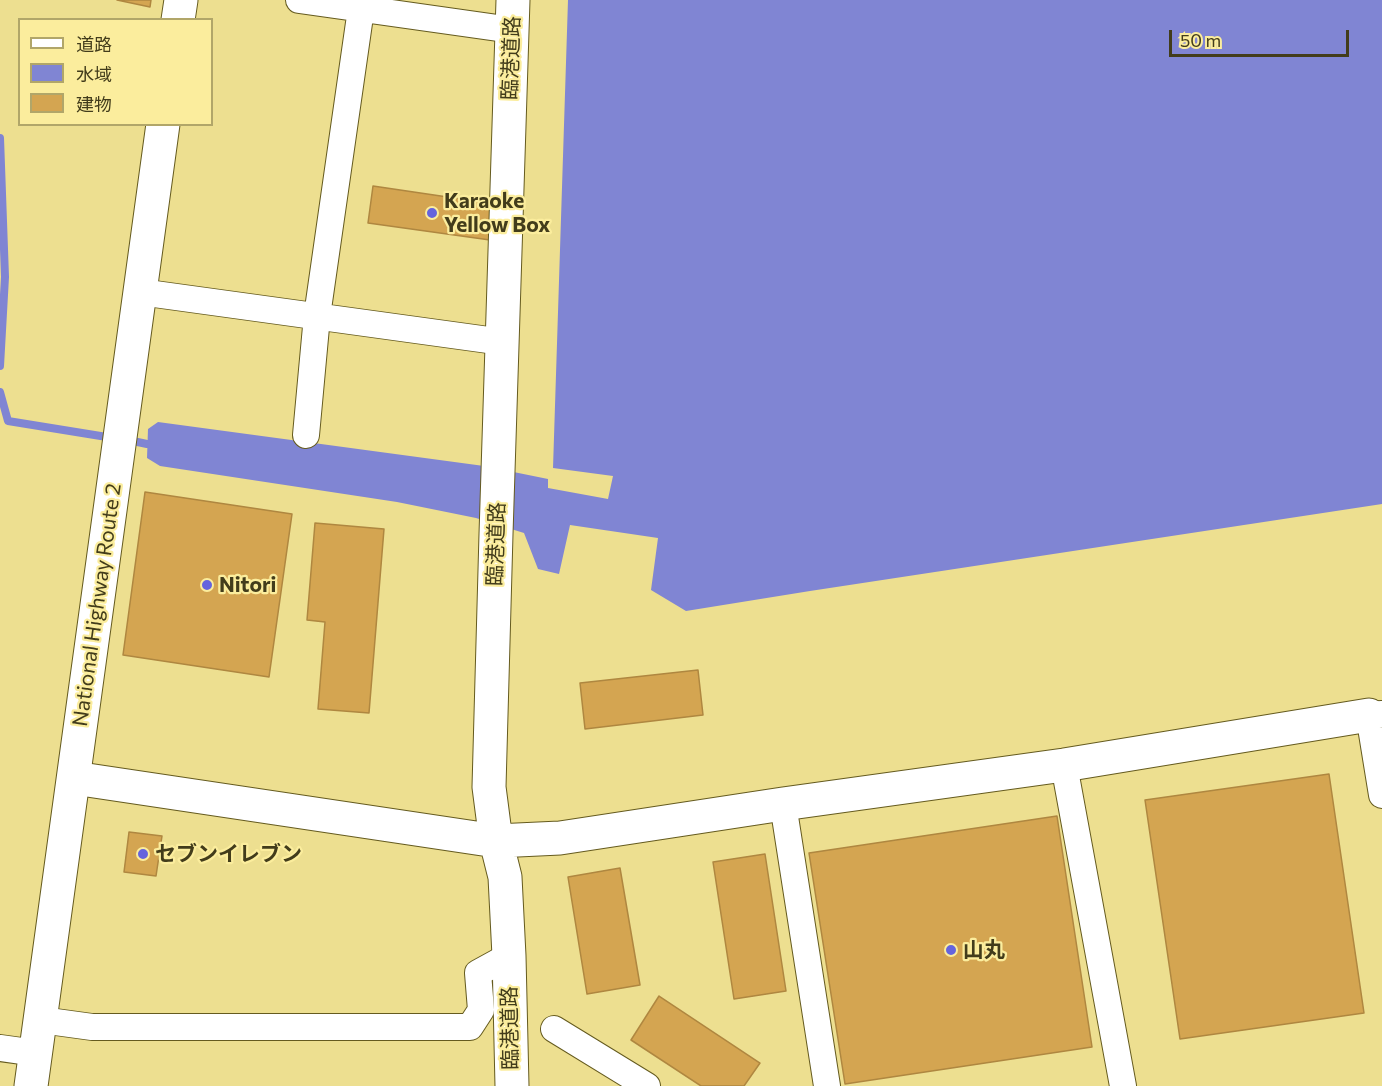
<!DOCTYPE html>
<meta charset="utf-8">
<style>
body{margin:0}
#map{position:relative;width:1382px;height:1086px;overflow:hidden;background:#eddf90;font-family:Commissioner,"Noto Sans JP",sans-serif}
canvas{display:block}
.legend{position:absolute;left:18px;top:18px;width:195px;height:108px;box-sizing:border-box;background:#fbed9d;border:2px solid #b1a669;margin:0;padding:8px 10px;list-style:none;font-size:18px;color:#423c1b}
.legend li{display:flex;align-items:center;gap:12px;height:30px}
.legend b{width:30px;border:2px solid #b1a669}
.scale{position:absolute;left:1169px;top:30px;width:180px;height:27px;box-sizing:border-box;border:3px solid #423c1b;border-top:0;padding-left:8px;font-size:18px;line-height:21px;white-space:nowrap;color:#423c1b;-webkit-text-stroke:4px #fbed9d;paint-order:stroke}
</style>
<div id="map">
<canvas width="1382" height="1086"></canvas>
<ul class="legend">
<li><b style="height:8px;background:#fff"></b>道路</li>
<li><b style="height:16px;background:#8085d3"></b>水域</li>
<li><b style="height:16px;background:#d4a551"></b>建物</li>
</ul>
<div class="scale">50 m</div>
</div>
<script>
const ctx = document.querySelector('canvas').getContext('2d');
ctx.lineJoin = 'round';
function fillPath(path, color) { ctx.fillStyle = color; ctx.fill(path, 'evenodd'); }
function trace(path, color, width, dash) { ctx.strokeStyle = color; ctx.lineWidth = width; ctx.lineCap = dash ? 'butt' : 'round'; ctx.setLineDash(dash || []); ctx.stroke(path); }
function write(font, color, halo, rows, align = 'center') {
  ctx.font = font + ' Commissioner,"Noto Sans JP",sans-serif'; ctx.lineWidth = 4.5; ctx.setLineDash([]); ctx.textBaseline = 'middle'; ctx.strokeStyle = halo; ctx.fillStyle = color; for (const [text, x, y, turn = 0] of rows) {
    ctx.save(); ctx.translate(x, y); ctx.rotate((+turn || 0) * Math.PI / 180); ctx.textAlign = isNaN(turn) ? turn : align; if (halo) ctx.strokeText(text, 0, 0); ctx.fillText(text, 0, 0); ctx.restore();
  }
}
fillPath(new Path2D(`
 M568,0H1382V504L810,591L686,611L651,590L658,538L570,525L559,574L538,569L524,533L476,518L397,502L160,466L147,458L148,429L158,422L484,466L548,479V488L608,499L613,476L553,468Z`), '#8085d3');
trace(new Path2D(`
 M0,138L5,277L0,366
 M0,392L8,421L113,438
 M128,440L147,444`), '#8085d3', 8);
const building = new Path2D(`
 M117,0H151L150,7Z
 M373,186L495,204L490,240L368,223Z
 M145,492L292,514L269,677L123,655Z
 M315,523L384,529L369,713L318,709L325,622L307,620Z
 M698,670L703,715L585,729L580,683Z
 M1329,774L1364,1013L1180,1039L1145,800Z
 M1057,816L1092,1047L845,1084L809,853Z
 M129,832L162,836L156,876L124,872Z
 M765,854L786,991L734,999L713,862Z
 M620,868L640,985L587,994L568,877Z
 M659,996L760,1063L744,1086H701L631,1040Z`);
fillPath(building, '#d4a551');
trace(building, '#af8740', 1.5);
const street = new Path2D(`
 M299,0L512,30
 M140,292L503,342
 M306,435L317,316L361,9
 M1382,714L1369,715L1382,795
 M1064,765L1123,1086
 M783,804L827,1086
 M41,1020L92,1027H470L481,1010L478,973L509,956
 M554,1029L647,1086
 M0,1048L36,1053`);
const secondary = new Path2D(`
 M74,778L496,841L560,838L783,804L1064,765L1369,715
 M512,1086L509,956L505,877L496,841L489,787L496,534L513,0`);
const highway = new Path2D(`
 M178,20L181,0
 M31,1086L163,124`);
trace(street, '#655b1f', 28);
trace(secondary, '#655b1f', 35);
trace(highway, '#655b1f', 35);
trace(street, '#fff', 26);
trace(secondary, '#fff', 33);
trace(highway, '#fff', 33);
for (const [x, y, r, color] of [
 [432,213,6,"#6564dd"],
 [207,585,6,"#6564dd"],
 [143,854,6,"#6564dd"],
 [951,950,6,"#6564dd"]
]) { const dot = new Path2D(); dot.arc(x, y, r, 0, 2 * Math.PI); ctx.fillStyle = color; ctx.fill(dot); trace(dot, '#fbed9d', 2); }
write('21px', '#423c1b', '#fbed9d', [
 ["臨港道路",511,58,-88],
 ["臨港道路",496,544,-88],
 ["National Highway Route 2",97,605,-82],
 ["臨港道路",510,1028,-91]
]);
write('bold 21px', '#423c1b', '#fbed9d', [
 ["Karaoke",444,201],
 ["Yellow Box",444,225],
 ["Nitori",219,585],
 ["セブンイレブン",155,854],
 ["山丸",963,950]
], 'left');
</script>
